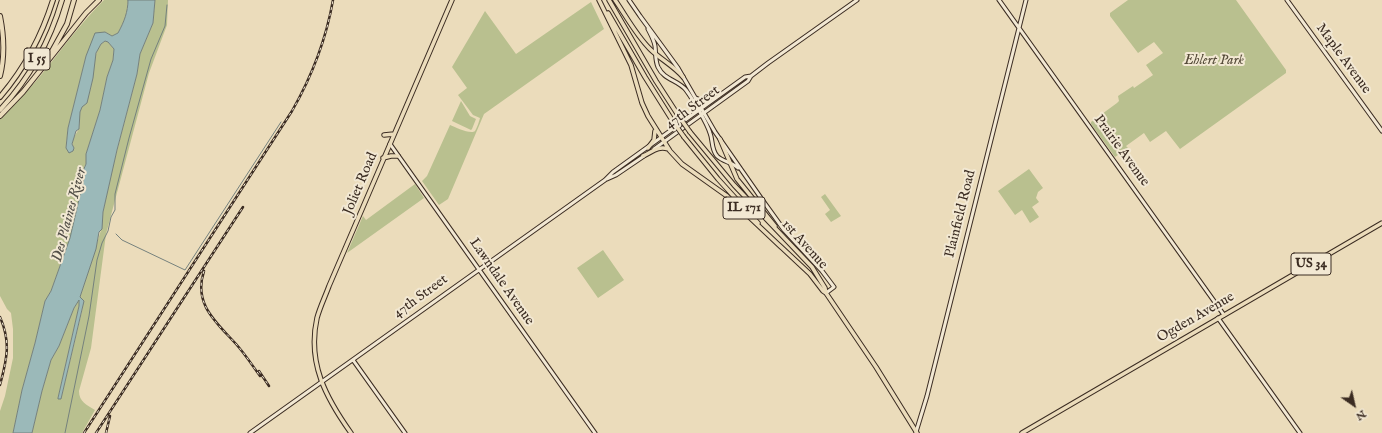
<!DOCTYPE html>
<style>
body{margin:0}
#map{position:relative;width:1382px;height:433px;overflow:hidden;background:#ebdcbb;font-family:"IM FELL English",serif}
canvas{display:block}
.north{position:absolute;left:1334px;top:385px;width:40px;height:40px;-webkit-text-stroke:3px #f2e8d3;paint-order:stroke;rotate:146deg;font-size:11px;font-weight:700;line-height:16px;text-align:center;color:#3b2c22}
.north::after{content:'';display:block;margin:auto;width:14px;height:18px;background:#3b2c22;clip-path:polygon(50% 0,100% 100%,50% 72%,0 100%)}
</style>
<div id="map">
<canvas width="1382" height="433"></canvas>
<div class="north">N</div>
</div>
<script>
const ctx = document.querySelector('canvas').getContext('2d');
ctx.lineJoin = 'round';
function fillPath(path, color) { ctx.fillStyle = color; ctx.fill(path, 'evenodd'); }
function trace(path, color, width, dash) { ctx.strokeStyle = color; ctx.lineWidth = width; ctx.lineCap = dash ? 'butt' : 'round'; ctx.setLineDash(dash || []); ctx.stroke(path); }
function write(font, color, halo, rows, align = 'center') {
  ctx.font = font + ' "IM FELL English",serif'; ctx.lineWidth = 4; ctx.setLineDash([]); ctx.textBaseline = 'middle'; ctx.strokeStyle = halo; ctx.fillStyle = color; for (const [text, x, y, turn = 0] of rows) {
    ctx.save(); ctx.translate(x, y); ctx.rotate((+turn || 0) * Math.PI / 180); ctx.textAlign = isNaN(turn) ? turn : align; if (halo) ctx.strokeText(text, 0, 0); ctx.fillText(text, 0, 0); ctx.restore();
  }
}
fillPath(new Path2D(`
 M104,0H128C128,13 124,22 118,33L112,36L105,32L86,56L68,128L66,148L71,152L74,148C70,142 75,135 79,129C80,126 79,120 79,116C81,107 86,99 90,90C95,75 91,50 105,41L108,42L114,49L113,60L107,77L100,110L86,154V164L83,169L85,173L84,178L70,238L51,291L45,301L35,343L22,390L13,433H0V411L5,396L13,358V329L11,313L7,309L0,296V119C18,102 34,84 50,64C67,42 84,20 104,0Z
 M155,0H168L167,25L149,73L106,234L91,348L79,391C79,402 87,405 95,410L82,433H32L42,391L51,360L59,346L74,308L79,300V306L58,398L59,399H61L82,311L83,301L80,297L101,230L103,212L112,170L137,74L140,54L153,23Z
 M1128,0H1236L1286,70V73L1180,149L1166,131L1150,142L1144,133L1126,146L1128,148L1115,157L1091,124V122L1117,103L1119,101L1118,96L1133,86L1134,88L1153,75L1146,65L1163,53L1154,42L1138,53L1110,16V13Z
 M591,2L604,29L484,114L448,199L439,205L422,181L427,176L450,125C455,127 471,135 475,131C477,128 479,122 480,118L473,115L458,95L467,88L452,67L485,11L516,54Z
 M461,101L470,116L476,119L472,129L471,130L452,121Z
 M1029,169L1043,188L1038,192L1036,198L1039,202L1032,207L1039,217L1030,223L1022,210L1015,215L998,191Z
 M415,184L424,198L347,253L363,216L366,220Z
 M825,194L841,216L831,222L825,214L830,210L821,197Z
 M603,250L624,280L598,298L577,268Z`), '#b9c08f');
const water = new Path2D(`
 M128,0H155L153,23L140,54L137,74L117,150L103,212L102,229L99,232L96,249L80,297L84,301L61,399H58V398L79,306V300L74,308L59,346L51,360L42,391L32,433H13L22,390L35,343L45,301L51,291L70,238L84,178L85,173L83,171L86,164V154L100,110L107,77L113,60L114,49L108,42L105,41L101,44L96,53L93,78L87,103L82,107L80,112L79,129L76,131L72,144L74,148L73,151L69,153L66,148L68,128L86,56L95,33L105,32L112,36L118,33C124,22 128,12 128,0Z`);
fillPath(water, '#9bb9b9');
trace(water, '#75817d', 1);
trace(new Path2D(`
 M116,234L122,240L185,270L281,122
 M65,433L89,316L97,260L102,243L108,231L111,217L115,210V194L129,138L151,59L165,26L167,5`), '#75817d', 1);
const secondary = new Path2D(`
 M629,0L640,16
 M999,0L1224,315
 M1287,0L1382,131
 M640,16L678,68L715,132L761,198L784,230L822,271L834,287L826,293
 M648,29C651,35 654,40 655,46C656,54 655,60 658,67C664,80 678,80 686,90C692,98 707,123 710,133C713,140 711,149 717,156C723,162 732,162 738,168
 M696,98L704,102L710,101
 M390,144L595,433
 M654,149L748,81L751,76L768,63L857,0
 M607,179L616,175L644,156
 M1218,318L1300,433
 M353,360L405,433
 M916,432L927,396L1026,0
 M250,433L605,180L613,172L745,77L751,76`);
const primary = new Path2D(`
 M599,0L631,65L642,103L648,116L670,151L682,164L727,196L781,247
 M609,0L656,81L678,115
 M615,0C626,16 636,35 650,49C660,59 674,66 683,77
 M608,13L645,77L672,120
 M690,132L734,185L812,267L825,288L826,293L876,367L917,433
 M384,135L394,134
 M684,137L718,179L758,223
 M720,139L737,179L775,226
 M648,148L654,140L655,131
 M643,156C651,153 658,145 668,149
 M383,158L391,156H398
 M779,245L810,274L823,291L826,293
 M351,433C326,398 307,363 317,318C320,307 325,297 329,286L452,0
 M1022,433L1382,223`);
const highway = new Path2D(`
 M0,16C4,36 5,56 0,76
 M51,53L67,24L74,0
 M0,97C24,69 42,35 53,0
 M0,110C29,79 50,41 62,0
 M0,116L23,92L86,13L99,0`);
trace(secondary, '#3b2c22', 5);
trace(primary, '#3b2c22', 5.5);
trace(highway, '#3b2c22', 6);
trace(secondary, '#f2e8d3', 3);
trace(primary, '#ebdcbb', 3.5);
trace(highway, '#ebdcbb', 4);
const rail = new Path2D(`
 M204,271C193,304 216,322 236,344C245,354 252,365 260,376
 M0,317C11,342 7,359 0,385
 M259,371L269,386
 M84,433L292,111C312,76 326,40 333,0
 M96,433L243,207
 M106,433L110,416`);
trace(rail, '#3b2c22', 2.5);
trace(rail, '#f2e8d3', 1, [3]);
const primaryBridge = new Path2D(`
 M678,115L690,132
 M672,120L684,137`);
trace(primaryBridge, '#3b2c22', 5.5, []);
trace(primaryBridge, '#ebdcbb', 3.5);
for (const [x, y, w] of [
 [37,59,26],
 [744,208,42],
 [1311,264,40]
]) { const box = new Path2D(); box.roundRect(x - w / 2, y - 11, w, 22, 3); ctx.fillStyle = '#f2e8d3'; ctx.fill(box); trace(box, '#3b2c22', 1); }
write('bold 13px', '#3b2c22', null, [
 ["I 55",37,59],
 ["IL 171",744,208],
 ["US 34",1311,264]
]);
write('14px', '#3b2c22', '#f2e8d3', [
 ["Maple Avenue",1343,59,54],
 ["47th Street",693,108,-36],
 ["Prairie Avenue",1121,151,54],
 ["Joliet Road",361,184,-67],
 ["Plainfield Road",961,214,-76],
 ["1st Avenue",804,245,48],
 ["Lawndale Avenue",501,282,55],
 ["47th Street",421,297,-36],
 ["Ogden Avenue",1196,318,-30]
]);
write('italic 14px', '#544a38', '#f2e8d3', [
 ["Ehlert Park",1214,61]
]);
write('italic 15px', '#534f48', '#f2e8d3', [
 ["Des Plaines River",70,215,-75]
]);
</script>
